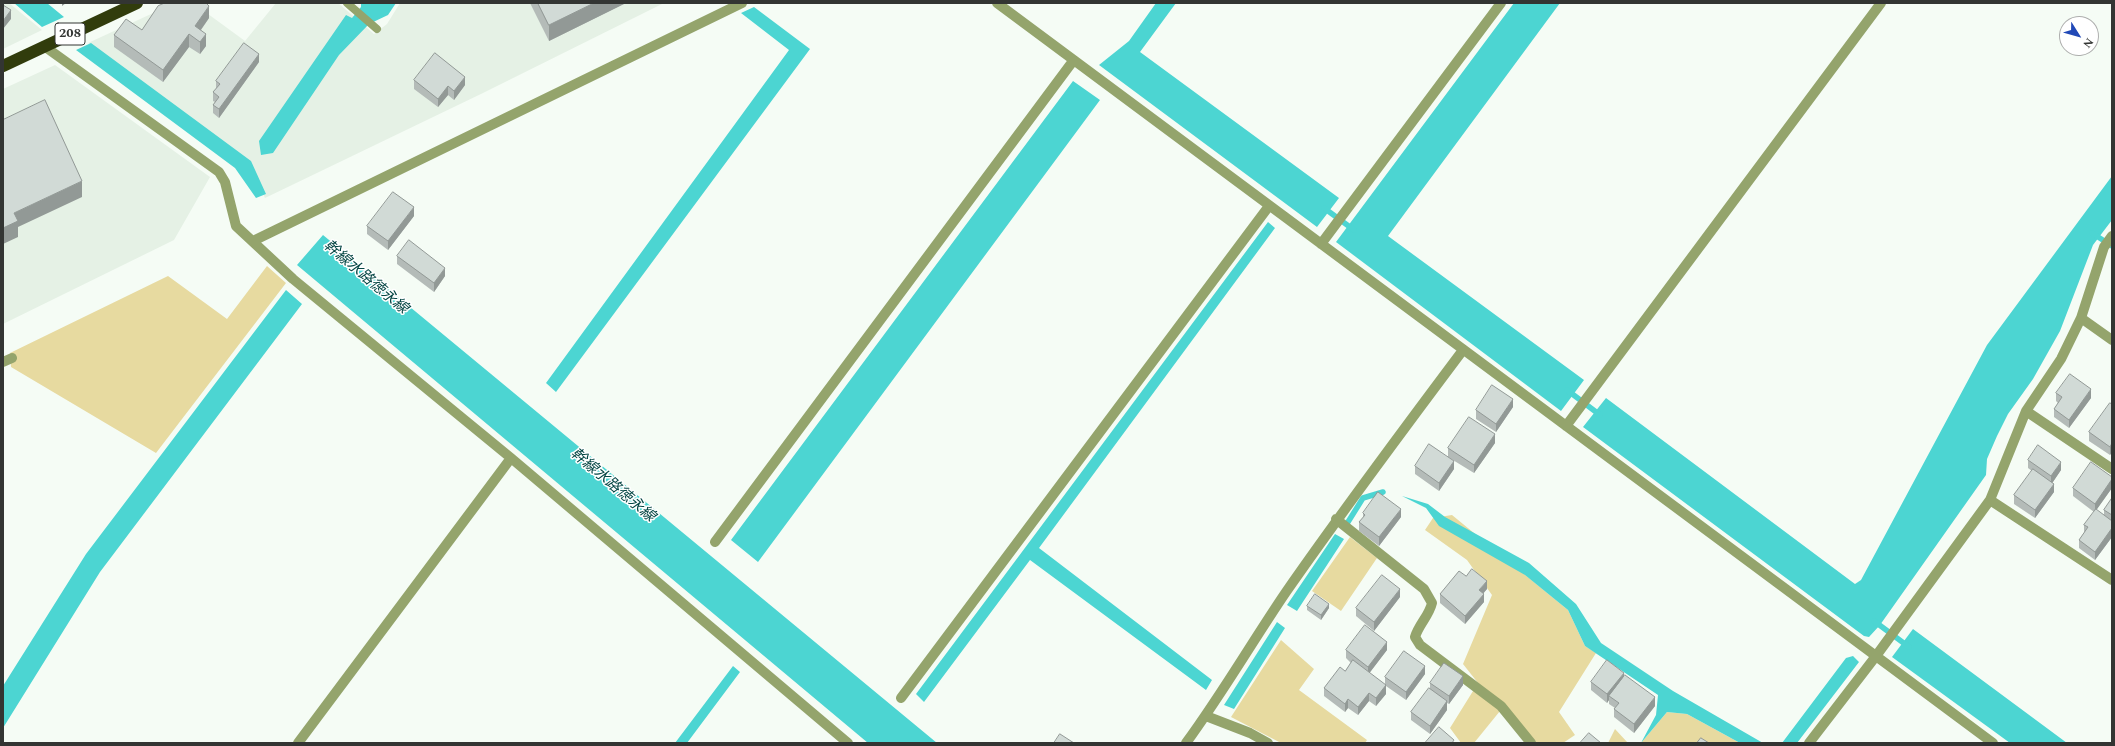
<!DOCTYPE html>
<meta charset="utf-8">
<style>
body{margin:0}
#map{position:relative;width:2115px;height:746px;overflow:hidden;background:#f5fcf5;font-family:Spectral,serif}
canvas{display:block}
.frame{position:absolute;inset:0;border:4px solid #333533;pointer-events:none}
.north{position:absolute;left:2059px;top:16px;width:40px;height:40px;box-sizing:border-box;background:#fff;border:1px solid #adaead;border-radius:50%;rotate:127deg;font-size:11px;font-weight:700;line-height:16px;text-align:center;color:#333533}
.north::after{content:'';display:block;margin:auto;width:14px;height:18px;background:#2149b7;clip-path:polygon(50% 0,100% 100%,50% 72%,0 100%)}
</style>
<div id="map">
<canvas width="2115" height="746"></canvas>
<div class="frame"></div>
<div class="north">N</div>
</div>
<script>
const ctx = document.querySelector('canvas').getContext('2d');
ctx.lineJoin = 'round';
function fillPath(path, color) { ctx.fillStyle = color; ctx.fill(path, 'evenodd'); }
function trace(path, color, width, dash) { ctx.strokeStyle = color; ctx.lineWidth = width; ctx.lineCap = dash ? 'butt' : 'round'; ctx.setLineDash(dash || []); ctx.stroke(path); }
function write(font, color, halo, rows, align = 'center') {
  ctx.font = font + ' Spectral,"Noto Sans JP",serif'; ctx.lineWidth = 3; ctx.setLineDash([]); ctx.textBaseline = 'middle'; ctx.strokeStyle = halo; ctx.fillStyle = color; for (const [text, x, y, turn = 0] of rows) {
    ctx.save(); ctx.translate(x, y); ctx.rotate((+turn || 0) * Math.PI / 180); ctx.textAlign = isNaN(turn) ? turn : align; if (halo) ctx.strokeText(text, 0, 0); ctx.fillText(text, 0, 0); ctx.restore();
  }
}
fillPath(new Path2D(`
 M3,3H9L42,30L3,49Z
 M175,3H193L245,41L276,3H338L374,34L387,24L400,3H664L483,93L265,198L249,162L88,43Z
 M55,65L210,177L174,240L3,324V89Z`), '#e5f1e5');
fillPath(new Path2D(`
 M267,266L286,283L156,453L11,367L10,353L168,276L227,319Z
 M1452,515L1568,610L1585,646L1596,653L1559,712L1575,735L1563,743H1534L1500,711L1474,743H1461L1450,728L1478,683L1463,664L1492,595L1467,560L1425,530L1433,518Z
 M1350,537L1377,558L1341,611L1312,591Z
 M1281,640L1314,669L1299,690L1367,740L1365,743H1281L1231,717Z
 M1667,712L1687,714L1740,743H1641Z
 M1615,729L1628,743H1608Z`), '#e7daa0');
fillPath(new Path2D(`
 M14,3H47L64,17L42,27Z
 M361,3H396L388,15L369,24L339,55L273,153L261,155L259,141L346,15L352,18L361,7Z
 M1156,3H1176L1140,52L1339,198L1317,227L1099,65L1129,41Z
 M1514,3H1560L1388,236L1584,380L1561,411L1336,242Z
 M754,7L810,49L556,392L546,383L789,50L741,13Z
 M91,43L251,161L266,194L256,198L235,168L76,50Z
 M1073,81L1100,100L758,562L731,540Z
 M2112,176V220L2093,245L2060,331L2033,379L2008,414L1997,436L1987,459L1986,475L1880,625L1869,637L1864,636L1583,427L1606,398L1855,584L1861,580L1987,345Z
 M1268,222L1275,228L1039,548L1212,680L1206,690L1030,560L924,702L916,694Z
 M323,235L937,743H868L297,265Z
 M286,290L302,304L100,572L3,728V686L86,554Z
 M1402,496L1428,504L1445,517L1529,563L1576,604L1601,643L1673,691L1763,743H1740L1687,714L1667,712L1641,743L1656,715L1658,695L1585,646L1568,610L1525,575L1439,526L1426,508Z
 M1335,534L1344,539L1297,611L1287,605Z
 M1277,622L1285,628L1234,709L1224,705Z
 M1913,629L2067,743H2010L1892,657Z
 M1853,656L1859,662L1797,743H1782L1846,658Z
 M733,666L740,672L687,743H675Z`), '#4cd5d2');
trace(new Path2D(`
 M1324,208L1354,230
 M2092,233L2112,246
 M1567,390L1600,415
 M1348,522L1363,498L1383,492
 M1874,621L1909,647`), '#4cd5d2', 5.5);
trace(new Path2D(`
 M347,3L377,29`), '#94a46c', 8);
trace(new Path2D(`
 M997,3L1993,743
 M44,46L219,172L225,182L236,226L293,279L511,458L848,743
 M253,241L742,3
 M1321,244L1501,3
 M2081,318L2112,340
 M3,362L12,358
 M2026,411L2112,469
 M1566,426L1881,3
 M1990,500L2112,580
 M1336,519L1424,589L1432,603C1429,616 1419,624 1415,637L1420,645L1501,706L1531,743
 M715,542L1073,61
 M901,698L1269,206
 M1206,716L1250,733L1268,743
 M298,743L511,458
 M1186,743C1222,694 1252,642 1286,592C1343,510 1403,430 1463,350
 M1809,743L1876,656L1990,500L2026,411L2061,359L2081,318L2104,247L2112,236`), '#94a46c', 10);
trace(new Path2D(`
 M3,66L137,3`), '#313c0c', 12);
fillPath(new Path2D(`
 M530,3H626L549,41Z
 M209,18L201,30L206,46L200,54L189,47L163,82L114,47V35Z
 M259,62L219,118L213,113V105L215,102L213,101V92L216,89V81Z
 M414,80L465,85L454,100L448,95L438,107L414,89Z
 M414,216L388,250L367,234V226Z
 M397,256L445,276L434,292L397,264Z
 M2056,393L2091,398L2069,428L2054,417V409L2058,403L2056,401Z
 M2112,404V452L2110,455L2089,441V432Z
 M1513,407L1496,432L1476,419V410Z
 M1495,443L1474,473L1448,457V448Z
 M2028,460L2061,470L2052,483L2054,492L2035,518L2014,504V495L2032,471L2028,468Z
 M1415,466L1454,469L1439,491L1415,474Z
 M2112,477V488L2096,510L2104,515V510L2112,498V537L2095,560L2079,548V540L2084,533V525L2094,512L2073,496V488Z
 M1363,513L1401,517L1379,546L1359,531V522L1363,518Z
 M1487,589L1483,594L1484,602L1465,624L1440,603V594Z
 M1400,597L1374,631L1356,616V608Z
 M1307,606L1329,608L1321,620L1307,610Z
 M1346,650H1387L1369,673L1385,685V677L1425,674L1406,700L1386,686V694L1376,706L1369,701L1358,715L1348,708L1345,712L1324,696V688L1345,671L1351,663L1346,658Z
 M1624,677L1655,706L1634,733L1614,717V709L1615,708L1609,704V700L1607,703L1591,690V682Z
 M1430,683L1463,685L1449,704L1447,703V710L1430,734L1411,720V712L1430,689Z`), '#b4bbb8');
fillPath(new Path2D(`
 M62,3H66L62,6Z
 M594,3H626L549,41V25Z
 M209,6V18L195,38V26Z
 M11,10V19L3,29V21Z
 M189,34V47L163,82V70Z
 M206,34V46L200,54V42Z
 M259,54V62L219,118V109Z
 M465,77V85L454,100V91Z
 M448,86V95L438,107V99Z
 M82,181V197L18,227V237L3,244V228L14,213Z
 M414,207V216L388,250V241Z
 M445,268V276L434,292V283Z
 M2091,389V398L2069,428V420Z
 M1513,399V407L1496,432V424Z
 M1495,434V443L1474,473V465Z
 M2112,443V452L2110,455V447Z
 M1454,461V469L1439,491V483Z
 M2061,462V470L2051,485V476Z
 M2112,479V488L2095,512V504Z
 M2054,484V492L2035,518V510Z
 M1401,509V517L1379,546V537Z
 M2112,528V537L2095,560V552Z
 M1487,581V589L1479,598V590Z
 M1400,589V597L1374,631V622Z
 M1484,594V602L1465,624V616Z
 M1329,604V608L1321,620V615Z
 M1387,642V650L1368,675V667Z
 M1425,666V674L1406,700V692Z
 M1624,673V681L1609,696V700L1607,703V694Z
 M1463,676V685L1449,704V696Z
 M1386,685V694L1376,706V698Z
 M1369,693V701L1358,715V707Z
 M1655,697V706L1634,733V724Z
 M1348,699V708L1345,712V704Z
 M1447,701V710L1430,734V726Z`), '#929996');
const building = new Path2D(`
 M165,3H206L209,6L195,26L206,34L200,42L189,34L163,70L114,35L126,19L142,30L158,6Z
 M538,3H594L549,25Z
 M3,5L11,10L3,21Z
 M244,43L259,54L219,109L213,105L219,97L213,92L220,84L216,81Z
 M435,53L465,77L454,91L448,86L438,99L414,80Z
 M45,100L82,181L14,213L18,221L3,228V120Z
 M393,192L414,207L388,241L367,226Z
 M409,240L445,268L434,283L397,256Z
 M2070,374L2091,389L2069,420L2054,409L2062,397L2056,393Z
 M1492,385L1513,399L1496,424L1476,410Z
 M2110,403L2112,404V443L2110,447L2089,432Z
 M1469,417L1495,434L1474,465L1448,448Z
 M1429,444L1454,461L1439,483L1415,466Z
 M2038,445L2061,462L2051,476L2028,460Z
 M2091,462L2112,477V479L2095,504L2073,488Z
 M2033,469L2054,484L2035,510L2014,495Z
 M1378,492L1401,509L1379,537L1359,522L1365,515L1363,513Z
 M2112,498V515L2104,510Z
 M2096,509L2112,521V528L2095,552L2079,540L2088,527L2084,525Z
 M1472,569L1487,581L1479,590L1484,594L1465,616L1440,594L1459,571L1466,576Z
 M1382,575L1400,589L1374,622L1356,608Z
 M1315,594L1329,604L1321,615L1307,606Z
 M1365,625L1387,642L1368,667L1346,650Z
 M1404,651L1425,666L1406,692L1385,677Z
 M1353,660L1386,685L1376,698L1369,693L1358,707L1348,699L1345,704L1324,688L1340,667L1345,671Z
 M1607,660L1624,673L1607,694L1591,682Z
 M1444,663L1463,676L1449,696L1430,683Z
 M1625,675L1655,697L1634,724L1614,709L1619,703L1609,696Z
 M1429,688L1447,701L1430,726L1411,712Z
 M1439,727L1454,740L1452,743H1425Z
 M1589,733L1601,743H1580Z
 M1060,734L1074,743H1054Z
 M1701,738L1709,743H1697Z`);
fillPath(building, '#d1dad6');
trace(building, '#929996', 1);
for (const [x, y, w] of [
 [70,34,30]
]) { const box = new Path2D(); box.roundRect(x - w / 2, y - 11, w, 22, 3); ctx.fillStyle = '#fff'; ctx.fill(box); trace(box, '#333533', 1); }
write('bold 13px', '#333533', null, [
 ["208",70,34]
]);
write('italic 15px', '#074745', '#fff', [
 ["幹線水路徳永線",365,278,40],
 ["幹線水路徳永線",612,486,40]
]);
</script>
